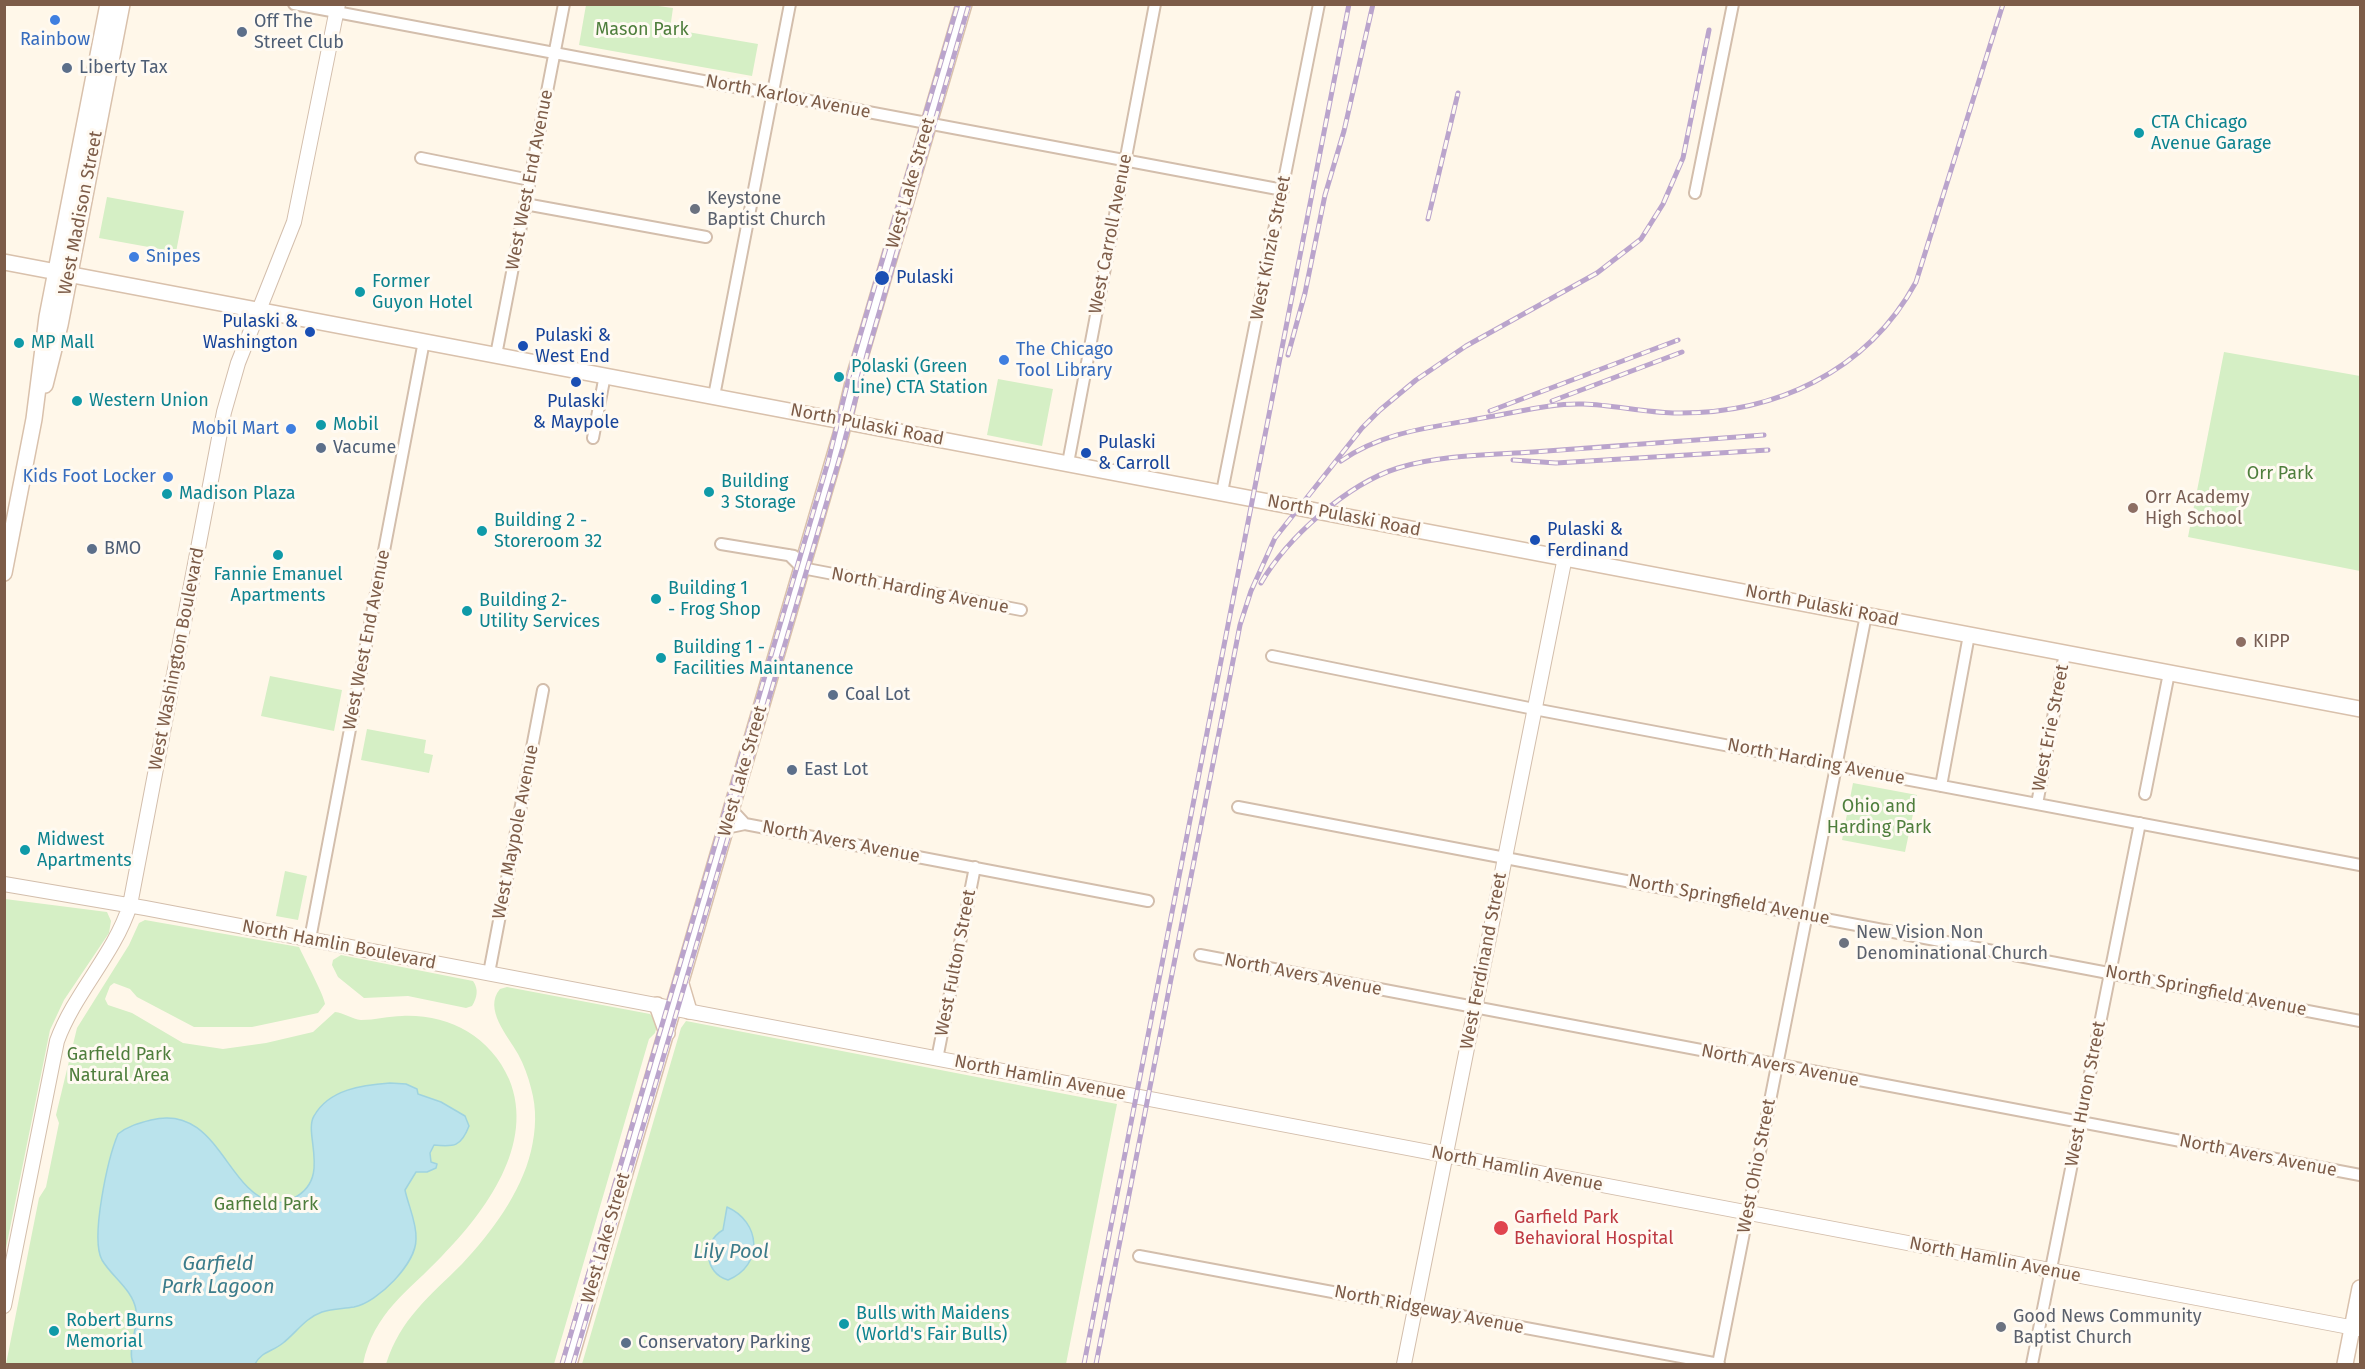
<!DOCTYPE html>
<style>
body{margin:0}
#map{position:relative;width:2365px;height:1369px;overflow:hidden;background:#fff7e9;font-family:"Fira Sans",sans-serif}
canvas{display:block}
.frame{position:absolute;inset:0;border:6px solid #7d5c48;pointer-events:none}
</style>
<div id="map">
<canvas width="2365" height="1369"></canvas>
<div class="frame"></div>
</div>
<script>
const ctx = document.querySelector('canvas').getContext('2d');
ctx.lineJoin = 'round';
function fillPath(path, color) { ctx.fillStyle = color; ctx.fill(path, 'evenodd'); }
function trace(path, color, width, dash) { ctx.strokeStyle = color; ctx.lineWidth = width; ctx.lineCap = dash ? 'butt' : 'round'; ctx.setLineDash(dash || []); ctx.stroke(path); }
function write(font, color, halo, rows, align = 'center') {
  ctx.font = font + ' "Fira Sans",sans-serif'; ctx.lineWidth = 6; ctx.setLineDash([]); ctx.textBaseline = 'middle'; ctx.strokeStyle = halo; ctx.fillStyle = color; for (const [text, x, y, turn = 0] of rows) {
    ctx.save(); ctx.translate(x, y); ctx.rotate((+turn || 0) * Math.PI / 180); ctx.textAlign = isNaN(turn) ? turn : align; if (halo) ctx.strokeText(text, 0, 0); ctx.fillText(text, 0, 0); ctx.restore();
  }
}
fillPath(new Path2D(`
 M586,5H651L673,8L670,29L758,44L752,76L579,45Z
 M107,197L184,211L176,252L99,238Z
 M2224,352L2360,376V571L2188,537Z
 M998,379L1053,389L1042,446L987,435Z
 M270,676L342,690L334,731L261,716Z
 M367,729L426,740L424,753L433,755L429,773L361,760Z
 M1853,783L1917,795L1905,852L1842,840Z
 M285,871L307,876L298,920L276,916Z
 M5,899L107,912L111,921L109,933L64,1000L50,1030L5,1253Z
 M145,920L299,947C304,958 324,995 325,1004L318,1013L252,1027H194L137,997L130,989L114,983L110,986L105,999L108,1005L132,1013L183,1043L223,1049L266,1043L313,1032L335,1012C344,1013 352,1019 361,1020C375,1020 389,1016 402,1016C448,1014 490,1036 509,1079C536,1144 485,1212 442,1256C408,1292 374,1312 363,1364H6L39,1198L46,1187L59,1123L56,1115L77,1028L129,945L139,923Z
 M341,955L473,981C479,989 477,998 472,1006L466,1008L408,996L364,998L338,977L332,965L333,960Z
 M507,987L650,1014L658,1022L655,1033L649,1039L554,1364H386C401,1318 429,1297 462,1264C491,1233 521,1193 531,1151C536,1130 537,1109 531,1088C528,1076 524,1065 518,1054C508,1036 483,1009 500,989Z
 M686,1021L1117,1104L1066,1364H582L681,1028Z`), '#d5efc5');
const water = new Path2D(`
 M390,1083L406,1084L417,1089L418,1094L441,1102L465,1116L469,1126C461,1147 454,1147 434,1145L430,1153L431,1162L437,1164L436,1168L427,1172H416L405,1190C408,1205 417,1223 416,1239C416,1264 378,1302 354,1307C343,1309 333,1308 322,1312C305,1318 296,1333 283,1343C272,1352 262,1351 255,1364H133C127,1347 139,1328 136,1310C133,1290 112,1277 102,1260C90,1238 108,1158 118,1134C128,1126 139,1123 151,1120C217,1103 226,1191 272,1202C279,1203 288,1202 294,1198C332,1178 303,1134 314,1116C329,1089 363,1085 390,1083Z
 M727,1207C761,1222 764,1265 728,1280C704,1273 702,1242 723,1230Z`);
fillPath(water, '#bae3ec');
trace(water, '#9fd3df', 1.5);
const minor = new Path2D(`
 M294,4L1283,190
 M421,158L530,180
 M1695,193L1733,4
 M525,204L706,237
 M496,355L564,4
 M714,396L790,4
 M593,438L605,375
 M1068,463L1155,4
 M1222,492L1319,4
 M721,544L794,556
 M789,555L802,568L1021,610
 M1272,656L1534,709L2360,865
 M1941,786L1969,635
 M2145,794L2169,673
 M2037,804L2065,653
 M1238,807L2360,1021
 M745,824L1148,901
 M726,828L745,824L732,810
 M310,939L424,341
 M1200,955L2360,1175
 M489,973L543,690
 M937,1059L975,867
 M1139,1256L1719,1364
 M1718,1364L1866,615
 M2032,1364L2140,823`);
const tertiary = new Path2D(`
 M4,884L145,908L2360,1329
 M4,1306L57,1041C75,992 114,955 130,905L224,412L238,363L294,222L338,4
 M1404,1364L1565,557`);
const secondary = new Path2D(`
 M4,262L2360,709
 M45,385L60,325L122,4
 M4,573L34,419L47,317L108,4
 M681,984L689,1011
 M657,1005L667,1033
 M569,1364L841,434L855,374L964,4
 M2345,1364L2360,1288`);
trace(minor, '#d3beac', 14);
trace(tertiary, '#d3beac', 16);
trace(secondary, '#d9c1ac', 18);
trace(minor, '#fff', 10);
trace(tertiary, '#fff', 14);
trace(secondary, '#fff', 15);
const rail = new Path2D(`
 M1428,219L1458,93
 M1288,355L1305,293L1325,195L1344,131L1373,4
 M1552,401L1682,352
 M1490,411L1678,340
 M1513,460L1556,463L1768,450
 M1341,461C1385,430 1437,427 1488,417C1519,412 1551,403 1583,404C1613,405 1643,412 1673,413C1774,415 1867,372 1916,282L2003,4
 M1261,583C1287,538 1347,484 1398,468C1440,455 1489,455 1533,452C1610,447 1687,441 1764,435
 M562,1364L828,462L855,353L958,4
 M573,1364L843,447L868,351L969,4
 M1084,1364L1349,4
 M1096,1364L1240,625L1251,591L1275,538L1362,428L1380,410L1416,380L1466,346L1597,273L1641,239L1663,204L1683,158L1709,30`);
trace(rail, '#baa4cc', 5);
trace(rail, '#fffaf2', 3, [9]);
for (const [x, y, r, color] of [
 [55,20,6,"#3f7fe0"],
 [242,32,6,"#5c6f8a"],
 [67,68,6,"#5c6f8a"],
 [2139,133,6,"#0f9aa8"],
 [695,209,6,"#6b7280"],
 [134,257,6,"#3f7fe0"],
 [882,278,8,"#1a4fb4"],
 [360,292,6,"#0f9aa8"],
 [310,332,6,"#1a4fb4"],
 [19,343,6,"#0f9aa8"],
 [523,346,6,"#1a4fb4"],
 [1004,360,6,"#3f7fe0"],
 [839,377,6,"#0f9aa8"],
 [576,382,6,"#1a4fb4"],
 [77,401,6,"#0f9aa8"],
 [321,425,6,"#0f9aa8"],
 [291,429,6,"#3f7fe0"],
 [321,448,6,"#5c6f8a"],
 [1086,453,6,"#1a4fb4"],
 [168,477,6,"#3f7fe0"],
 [709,492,6,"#0f9aa8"],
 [167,494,6,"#0f9aa8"],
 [2133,508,6,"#8d6e63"],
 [482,531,6,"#0f9aa8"],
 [1535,540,6,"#1a4fb4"],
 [92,549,6,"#5c6f8a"],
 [278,555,6,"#0f9aa8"],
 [656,599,6,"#0f9aa8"],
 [467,611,6,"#0f9aa8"],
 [2241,642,6,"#8d6e63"],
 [661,658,6,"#0f9aa8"],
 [833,695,6,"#5c6f8a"],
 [792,770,6,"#5c6f8a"],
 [25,850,6,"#0f9aa8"],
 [1844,943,6,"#6b7280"],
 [1501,1228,8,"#e0444e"],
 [844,1324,6,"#0f9aa8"],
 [2001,1327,6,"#6b7280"],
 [54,1331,6,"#0f9aa8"],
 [626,1343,6,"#5c6f8a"]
]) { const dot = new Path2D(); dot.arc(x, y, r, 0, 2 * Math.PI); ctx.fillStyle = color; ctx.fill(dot); trace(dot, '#fffaf2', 2); }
write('18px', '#4e5e75', '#fffaf2', [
 ["Off The",254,22],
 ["Street Club",254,43],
 ["Liberty Tax",79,68],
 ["Vacume",333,448],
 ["BMO",104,549],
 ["Coal Lot",845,695],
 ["East Lot",804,770],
 ["Conservatory Parking",638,1343]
], 'left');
write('18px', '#4e7e3c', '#fffaf2', [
 ["Mason Park",642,30],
 ["Orr Park",2280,474],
 ["Ohio and",1879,807],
 ["Harding Park",1879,828],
 ["Garfield Park",119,1055],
 ["Natural Area",119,1076],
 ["Garfield Park",266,1205]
]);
write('18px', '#366cbe', '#fffaf2', [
 ["Rainbow",55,40,"center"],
 ["Snipes",146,257],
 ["The Chicago",1016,350],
 ["Tool Library",1016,371],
 ["Mobil Mart",279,429,"right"],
 ["Kids Foot Locker",156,477,"right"]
], 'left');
write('18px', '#7d5c48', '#fffaf2', [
 ["North Karlov Avenue",788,97,11],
 ["West West End Avenue",530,180,-79],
 ["West Lake Street",911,183,-74],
 ["West Madison Street",81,213,-79],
 ["West Carroll Avenue",1111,234,-79],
 ["West Kinzie Street",1271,248,-79],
 ["North Pulaski Road",867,425,11],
 ["North Pulaski Road",1344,516,11],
 ["North Harding Avenue",920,591,11],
 ["North Pulaski Road",1822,606,11],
 ["West West End Avenue",367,640,-79],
 ["West Washington Boulevard",177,659,-79],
 ["West Erie Street",2051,728,-79],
 ["North Harding Avenue",1816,762,11],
 ["West Lake Street",743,771,-74],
 ["West Maypole Avenue",516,832,-79],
 ["North Avers Avenue",841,842,11],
 ["North Springfield Avenue",1729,900,11],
 ["North Hamlin Boulevard",339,945,11],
 ["West Ferdinand Street",1484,961,-79],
 ["West Fulton Street",956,963,-79],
 ["North Avers Avenue",1303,975,11],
 ["North Springfield Avenue",2206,991,11],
 ["North Avers Avenue",1780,1066,11],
 ["North Hamlin Avenue",1040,1078,11],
 ["West Huron Street",2086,1094,-79],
 ["North Avers Avenue",2258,1156,11],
 ["West Ohio Street",1757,1166,-79],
 ["North Hamlin Avenue",1517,1169,11],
 ["West Lake Street",606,1238,-74],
 ["North Hamlin Avenue",1995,1260,11],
 ["North Ridgeway Avenue",1429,1310,11]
]);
write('18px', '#0d838f', '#fffaf2', [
 ["CTA Chicago",2151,123],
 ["Avenue Garage",2151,144],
 ["Former",372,282],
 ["Guyon Hotel",372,303],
 ["MP Mall",31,343],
 ["Polaski (Green",851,367],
 ["Line) CTA Station",851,388],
 ["Western Union",89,401],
 ["Mobil",333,425],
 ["Building",721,482],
 ["3 Storage",721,503],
 ["Madison Plaza",179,494],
 ["Building 2 -",494,521],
 ["Storeroom 32",494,542],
 ["Fannie Emanuel",278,575,"center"],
 ["Apartments",278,596,"center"],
 ["Building 1",668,589],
 ["- Frog Shop",668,610],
 ["Building 2-",479,601],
 ["Utility Services",479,622],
 ["Building 1 -",673,648],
 ["Facilities Maintanence",673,669],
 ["Midwest",37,840],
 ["Apartments",37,861],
 ["Bulls with Maidens",856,1314],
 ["(World's Fair Bulls)",856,1335],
 ["Robert Burns",66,1321],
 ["Memorial",66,1342]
], 'left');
write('18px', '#5b616d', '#fffaf2', [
 ["Keystone",707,199],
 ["Baptist Church",707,220],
 ["New Vision Non",1856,933],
 ["Denominational Church",1856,954],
 ["Good News Community",2013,1317],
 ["Baptist Church",2013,1338]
], 'left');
write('18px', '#164399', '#fffaf2', [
 ["Pulaski",896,278],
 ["Pulaski &",298,322,"right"],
 ["Washington",298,343,"right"],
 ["Pulaski &",535,336],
 ["West End",535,357],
 ["Pulaski",576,402,"center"],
 ["& Maypole",576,423,"center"],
 ["Pulaski",1098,443],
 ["& Carroll",1098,464],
 ["Pulaski &",1547,530],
 ["Ferdinand",1547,551]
], 'left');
write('18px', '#785e54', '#fffaf2', [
 ["Orr Academy",2145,498],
 ["High School",2145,519],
 ["KIPP",2253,642]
], 'left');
write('18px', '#be3a42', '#fffaf2', [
 ["Garfield Park",1514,1218],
 ["Behavioral Hospital",1514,1239]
], 'left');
write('italic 20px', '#3c7c8b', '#fffaf2', [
 ["Lily Pool",731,1252],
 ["Garfield",218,1264],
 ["Park Lagoon",218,1287]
]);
</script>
